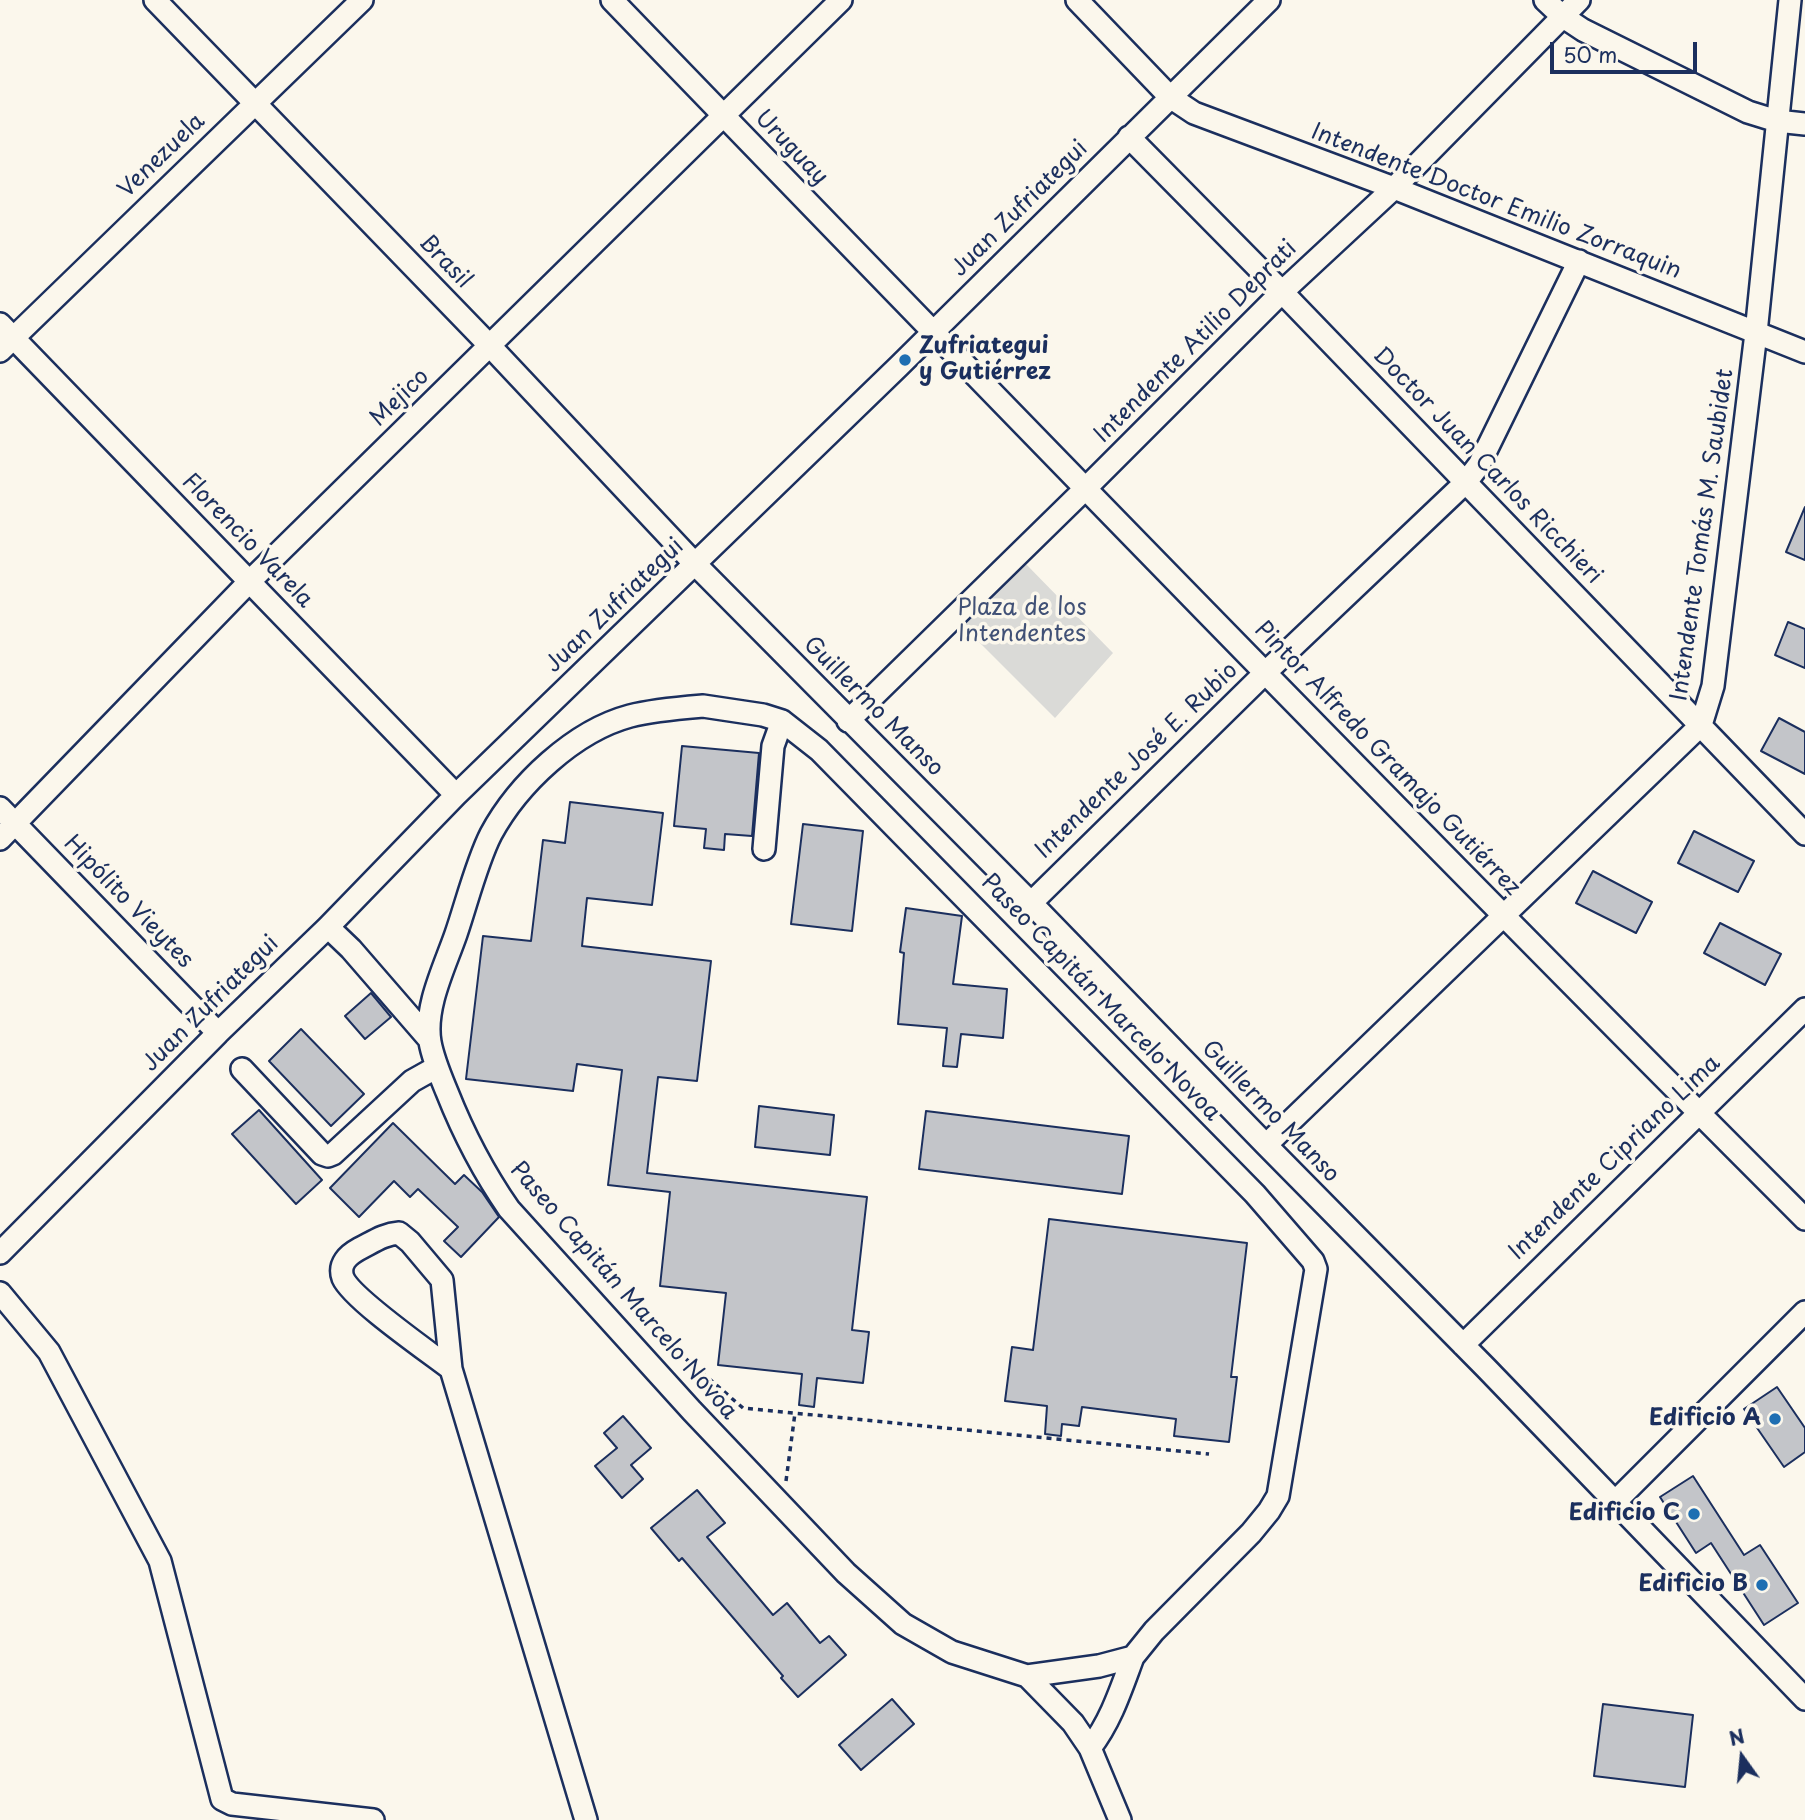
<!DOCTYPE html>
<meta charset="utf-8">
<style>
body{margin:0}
#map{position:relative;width:1805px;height:1820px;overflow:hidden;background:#fbf7ec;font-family:"Playpen Sans",sans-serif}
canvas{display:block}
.north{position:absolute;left:1707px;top:1722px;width:70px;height:70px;-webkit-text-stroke:5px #fbf7ec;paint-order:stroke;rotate:345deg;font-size:19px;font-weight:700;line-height:28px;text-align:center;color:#1b2f5e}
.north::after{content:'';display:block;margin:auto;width:24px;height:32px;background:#1b2f5e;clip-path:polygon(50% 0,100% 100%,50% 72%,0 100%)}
.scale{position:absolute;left:1550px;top:42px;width:147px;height:32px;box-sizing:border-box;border:4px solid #1b2f5e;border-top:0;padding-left:9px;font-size:21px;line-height:24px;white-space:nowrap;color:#1b2f5e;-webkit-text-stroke:5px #fbf7ec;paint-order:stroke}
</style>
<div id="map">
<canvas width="1805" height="1820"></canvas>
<div class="north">N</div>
<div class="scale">50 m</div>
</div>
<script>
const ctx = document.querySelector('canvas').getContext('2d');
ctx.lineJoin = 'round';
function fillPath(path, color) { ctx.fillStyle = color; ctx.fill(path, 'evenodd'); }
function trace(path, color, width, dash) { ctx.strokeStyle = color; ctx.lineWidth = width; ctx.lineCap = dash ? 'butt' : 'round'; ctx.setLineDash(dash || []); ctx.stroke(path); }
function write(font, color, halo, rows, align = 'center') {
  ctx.font = font + ' "Playpen Sans",sans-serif'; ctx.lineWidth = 7; ctx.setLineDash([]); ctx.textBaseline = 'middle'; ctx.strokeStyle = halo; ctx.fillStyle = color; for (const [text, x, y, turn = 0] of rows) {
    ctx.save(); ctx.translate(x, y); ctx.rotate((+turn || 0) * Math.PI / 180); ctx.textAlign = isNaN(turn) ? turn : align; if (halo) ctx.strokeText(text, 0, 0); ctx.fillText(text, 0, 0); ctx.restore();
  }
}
fillPath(new Path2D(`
 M1022,560L1113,653L1055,718L959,622Z`), '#dadad7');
const building = new Path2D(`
 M1805,507V560L1786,552Z
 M1788,622L1805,629V668L1775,655Z
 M1779,718L1805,732V774L1761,751Z
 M682,746L759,753L752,836L725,834L724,850L704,848L706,829L674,826Z
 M570,802L663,813L652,905L587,898L582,946L711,961L697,1081L658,1077L647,1173L867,1197L852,1330L869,1332L863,1383L817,1378L814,1407L799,1405L802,1374L718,1365L726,1293L660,1286L670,1192L608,1185L622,1070L577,1064L573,1091L466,1079L483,936L531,941L543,840L565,843Z
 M803,824L863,831L852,931L791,924Z
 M1694,831L1754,861L1738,892L1678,863Z
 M1593,871L1652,902L1636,933L1576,903Z
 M906,908L962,916L953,984L1007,989L1003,1038L961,1034L957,1067L943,1066L947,1028L898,1024L904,953L900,952Z
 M1720,923L1781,954L1765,985L1704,953Z
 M371,993L391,1017L365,1039L345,1016Z
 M301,1029L364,1094L331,1126L269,1061Z
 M759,1106L834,1115L830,1155L755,1147Z
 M259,1110L322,1180L296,1204L232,1134Z
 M926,1111L1129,1136L1122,1194L919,1169Z
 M393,1123L455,1184L464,1175L482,1192L499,1217L461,1257L444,1241L458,1227L418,1189L410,1197L394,1181L359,1217L330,1188Z
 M1049,1219L1247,1243L1231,1377H1237L1229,1442L1174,1436L1176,1419L1082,1407L1079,1426L1062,1424L1061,1436L1045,1434L1047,1406L1005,1401L1012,1347L1033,1350Z
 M1777,1387L1805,1428V1452L1784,1467L1744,1409Z
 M623,1416L651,1448L631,1465L643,1479L622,1498L595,1466L617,1448L604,1433Z
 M1693,1476L1744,1555L1760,1545L1798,1603L1764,1625L1711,1543L1696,1553L1660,1497Z
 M697,1490L725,1523L707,1537L773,1615L787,1603L820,1643L829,1636L846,1655L798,1697L781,1678L783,1676L682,1558L679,1561L651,1528Z
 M892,1699L914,1724L861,1770L839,1745Z
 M1603,1704L1693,1715L1685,1787L1594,1776Z`);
fillPath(building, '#c3c5c9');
trace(building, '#1b2f5e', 2);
const minor = new Path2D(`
 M155,0L491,347L695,564L1031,903L1266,1145L1486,1368L1805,1699
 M612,0C1007,409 1403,817 1805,1219
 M1077,0L1170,97L1194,113L1394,188L1805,352
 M1545,0L1562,16L1583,30L1748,112L1777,121L1805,124
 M1129,137L1282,292L1805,834
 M0,324L456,795
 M0,351L362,0
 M703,706L763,715L782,721L819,750L1255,1194L1313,1261L1316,1269L1278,1496L1269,1511L1251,1533L1154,1631L1133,1657L1099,1666L1027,1676L952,1652L903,1624L846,1573L692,1411L509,1209C482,1170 464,1135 447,1092C440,1075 433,1059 430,1042C424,1007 445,966 456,934C466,905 477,861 491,834C518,784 574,731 630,716C653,710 679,708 703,706Z
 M848,721L1085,489L1282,292L1394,188L1579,0
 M0,808L218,1033
 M0,839L249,582L841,0
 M764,849L773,746L782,721
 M1031,903L1266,672L1466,482L1479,465L1579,261
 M328,927L351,949L429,1039
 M242,1069L322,1154L328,1156L333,1154L412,1081L437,1067
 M1266,1145L1701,725L1713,686L1756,333L1790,0
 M0,1253L218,1033L328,927L456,795L899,366L1269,0
 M0,1293L49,1352L160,1561L222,1799L232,1804L373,1820
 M1463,1345L1805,1009
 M451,1369C429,1352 352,1299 343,1278C338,1264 348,1255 359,1249C373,1242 384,1234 399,1233L410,1242L442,1280L451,1369L586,1820
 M1616,1501L1805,1312
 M1027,1676L1073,1723L1090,1748
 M1120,1820L1090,1748C1111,1721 1121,1689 1133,1657`);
trace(minor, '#1b2f5e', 26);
trace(new Path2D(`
 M671,1346L743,1408L1209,1454
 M786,1481L795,1413`), '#1b2f5e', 3.5, [5, 5]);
trace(minor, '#fbf7ec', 21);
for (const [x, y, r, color] of [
 [905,360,7,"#1f6fb2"],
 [1775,1419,7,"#1f6fb2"],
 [1694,1514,7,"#1f6fb2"],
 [1762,1585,7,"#1f6fb2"]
]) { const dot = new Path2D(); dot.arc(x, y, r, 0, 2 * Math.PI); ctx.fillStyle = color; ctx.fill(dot); trace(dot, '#fbf7ec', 2.5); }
write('23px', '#1b2f5e', '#fbf7ec', [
 ["Uruguay",791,148,46],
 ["Venezuela",162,156,-44],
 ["Intendente Doctor Emilio Zorraquin",1496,202,21],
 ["Juan Zufriategui",1020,209,-45],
 ["Brasil",445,262,46],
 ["Intendente Atilio Deprati",1196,342,-45],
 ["Mejico",400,398,-44],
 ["Doctor Juan Carlos Ricchieri",1487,466,46],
 ["Intendente Tomás M. Saubidet",1703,535,-82],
 ["Florencio Varela",247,541,46],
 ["Juan Zufriategui",615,606,-44],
 ["Guillermo Manso",873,707,45],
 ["Pintor Alfredo Gramajo Gutiérrez",1387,759,46],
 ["Intendente José E. Rubio",1137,761,-44],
 ["Hipólito Vieytes",128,902,46],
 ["Paseo Capitán Marcelo Novoa",1100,998,46],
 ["Juan Zufriategui",211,1004,-45],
 ["Guillermo Manso",1270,1112,46],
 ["Intendente Cipriano Lima",1615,1158,-44],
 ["Paseo Capitán Marcelo Novoa",623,1291,49]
]);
write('bold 23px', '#1b2f5e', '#fbf7ec', [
 ["Zufriategui",919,347,"left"],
 ["y Gutiérrez",919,373,"left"],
 ["Edificio A",1761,1419],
 ["Edificio C",1680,1514],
 ["Edificio B",1748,1585]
], 'right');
write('23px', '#415176', '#fbf7ec', [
 ["Plaza de los",1022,609],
 ["Intendentes",1022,635]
]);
</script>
